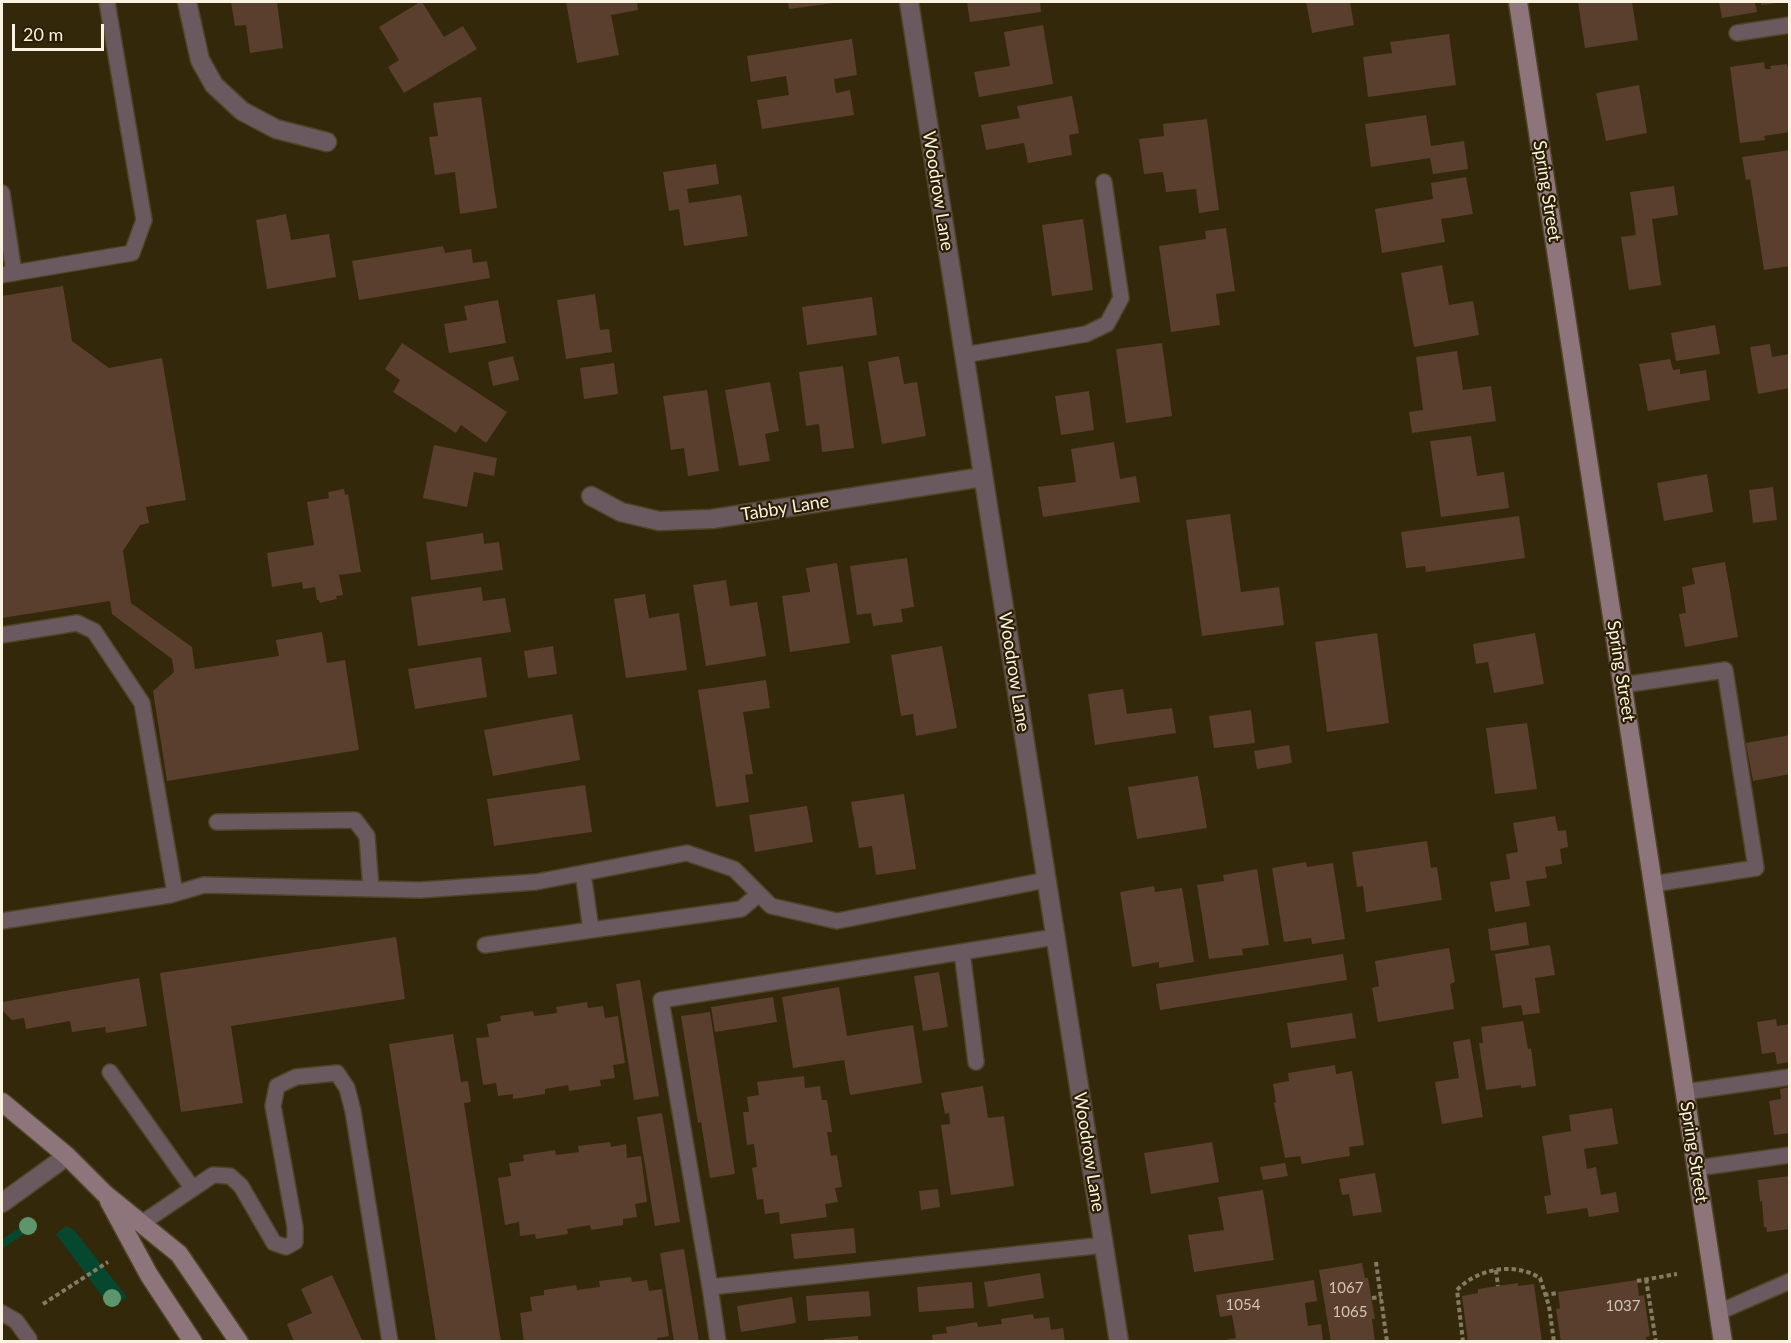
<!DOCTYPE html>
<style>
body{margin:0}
#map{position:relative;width:1791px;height:1343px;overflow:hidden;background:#34280a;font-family:Lato,sans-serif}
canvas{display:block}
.frame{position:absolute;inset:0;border:3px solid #f9f2e0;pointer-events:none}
.scale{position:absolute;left:12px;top:24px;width:92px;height:27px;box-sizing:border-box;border:3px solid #f9f2e0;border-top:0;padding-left:8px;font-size:18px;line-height:21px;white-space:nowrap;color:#f9f2e0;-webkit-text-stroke:4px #2a1f02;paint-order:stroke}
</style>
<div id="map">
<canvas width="1791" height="1343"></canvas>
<div class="frame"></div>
<div class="scale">20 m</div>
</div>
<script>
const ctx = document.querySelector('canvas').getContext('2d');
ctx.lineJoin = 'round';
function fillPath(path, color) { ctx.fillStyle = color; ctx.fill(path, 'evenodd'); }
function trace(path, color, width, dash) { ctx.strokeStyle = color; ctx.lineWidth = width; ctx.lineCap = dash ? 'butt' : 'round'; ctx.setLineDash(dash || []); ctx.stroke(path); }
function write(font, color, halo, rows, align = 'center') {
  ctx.font = font + ' Lato,sans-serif'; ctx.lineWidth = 4.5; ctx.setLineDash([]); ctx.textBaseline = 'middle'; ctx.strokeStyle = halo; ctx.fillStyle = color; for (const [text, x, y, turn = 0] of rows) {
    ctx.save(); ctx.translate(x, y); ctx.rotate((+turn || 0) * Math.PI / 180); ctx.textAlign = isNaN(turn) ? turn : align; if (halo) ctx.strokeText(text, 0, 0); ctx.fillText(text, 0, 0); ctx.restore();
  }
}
fillPath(new Path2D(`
 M31,1221L35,1226L2,1249V1239Z
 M66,1226L74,1230L127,1297L111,1308L56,1234Z`), '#064730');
fillPath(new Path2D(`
 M231,2H277L283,48L250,53L246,25L235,26Z
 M420,2H422L444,37L463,26L477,49L404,93L388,67L399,60L379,27Z
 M566,2H637L638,10L611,15L619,55L577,63Z
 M788,2H834V3L789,9Z
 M967,2H1040L1041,12L970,22Z
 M1306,2H1350L1354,25L1312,33Z
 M1578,2H1632L1638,40L1585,48Z
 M1719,2H1760V3H1755L1757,12L1722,18Z
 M1761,2H1777V3L1761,5Z
 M1043,25L1053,84L979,97L974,72L1010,66L1004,32Z
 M1449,34L1456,85L1368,97L1363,57L1392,53L1390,42Z
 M852,39L857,75L834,79L836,93L850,90L854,115L762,129L757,100L789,95L786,76L751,82L747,56Z
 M1764,62L1765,69H1771L1770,66L1787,64V66H1790V132L1764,136L1765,140L1740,143L1730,67Z
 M1639,85L1647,133L1606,141L1596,93Z
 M1072,96L1079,133L1069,135L1072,155L1028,163L1024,143L986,150L981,125L1020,118L1017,106Z
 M481,97L497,208L460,214L455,172L435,175L429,137L438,136L433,103Z
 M1426,115L1431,146L1464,141L1468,169L1433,174L1430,158L1371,167L1365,124Z
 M1207,119L1219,210L1199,213L1196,189L1166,192L1163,172L1144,174L1139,139L1164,136L1163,124Z
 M1790,150V266L1764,270L1750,179L1746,180L1742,157Z
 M716,164L719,184L687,189L689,203L741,195L748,236L684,246L679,209L669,211L663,172Z
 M1466,177L1473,214L1441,219L1445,242L1382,253L1375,209L1433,199L1431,183Z
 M1674,186L1678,215L1652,219L1661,285L1629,290L1621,237L1636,235L1630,192Z
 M286,214L291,240L329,234L336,277L267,289L256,220Z
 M1083,219L1093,290L1052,296L1042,225Z
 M1226,228L1235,291L1216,294L1220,325L1171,332L1159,246L1206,239L1205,231Z
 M443,246L445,253L471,249L473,263L487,261L490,278L359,300L352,261Z
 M1442,265L1449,305L1473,301L1479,335L1414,347L1401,273Z
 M63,286L72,341L109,368L162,358L186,500L146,507L149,523L140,525L123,551L131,603L192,647L195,669L279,656L276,640L322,632L327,663L345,660L359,750L167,781L153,691L174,672L172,659L112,614L110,601L2,618V296Z
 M595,294L600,330L609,329L612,352L566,359L557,300Z
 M872,297L877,335L807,345L802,307Z
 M498,300L506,343L449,353L444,324L467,320L464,306Z
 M1715,325L1720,354L1676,361L1671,333Z
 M402,343L507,412L486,443L461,425L456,433L393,392L400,380L385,369Z
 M1162,343L1172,416L1126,423L1116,349Z
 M1770,344L1772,357L1789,354L1790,388L1758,394L1750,347Z
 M1457,351L1463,390L1491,386L1496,421L1412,433L1409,412L1423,410L1416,357Z
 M513,356L519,380L493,386L488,362Z
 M899,356L904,384L917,382L926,436L882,444L868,362Z
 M1670,359L1673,370L1680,369V374L1706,370L1710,400L1648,411L1639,364Z
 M614,363L618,394L584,399L580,368Z
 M843,366L854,448L822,452L819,424L806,426L799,372Z
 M770,382L779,431L765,434L770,461L739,466L725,390Z
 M707,390L719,471L688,476L684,448L671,450L663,396Z
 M1089,391L1094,430L1061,435L1055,396Z
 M1471,436L1477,476L1504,472L1509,508L1441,517L1430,441Z
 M1114,442L1120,479L1136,476L1140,502L1043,517L1038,487L1076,482L1071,449Z
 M434,445L497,458L494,476L474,472L467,507L423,498Z
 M1707,474L1713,512L1664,521L1657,483Z
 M1773,487L1777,520L1753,523L1749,490Z
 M344,489L345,495L348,494L361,572L339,575L343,595L336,596L337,599L320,603L319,600H317L315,587L303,589L302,582L272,587L267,553L314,545L307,502L329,498L328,492Z
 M1230,514L1241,592L1279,587L1284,625L1202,636L1186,520Z
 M1519,516L1525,558L1426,572L1425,566L1406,568L1401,532Z
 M483,533L484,544L499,542L503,570L431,580L426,542Z
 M907,558L914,607L901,609L903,622L873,626L871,613L857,615L850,566Z
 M1725,562L1738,637L1685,647L1679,614L1686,613L1682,587L1695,584L1692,568Z
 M837,563L850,643L790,652L782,596L810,592L806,568Z
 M726,580L730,606L757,602L766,656L706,666L693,585Z
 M481,587L483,601L505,598L511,632L418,646L411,597Z
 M645,594L649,618L679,613L687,670L626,678L614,599Z
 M1377,633L1389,723L1327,732L1315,642Z
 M1535,633L1544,684L1494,693L1488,662L1476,664L1473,644Z
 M553,646L557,674L528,678L524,651Z
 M942,646L957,728L916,736L913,714L901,716L891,655Z
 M481,657L487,697L415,709L408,669Z
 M766,680L770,708L743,712L753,774L745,775L749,802L716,807L698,690Z
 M1123,689L1127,714L1172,708L1176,733L1095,745L1088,694Z
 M1251,710L1255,743L1214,748L1209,716Z
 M572,714L580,760L493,776L484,730Z
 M1527,723L1537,789L1495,794L1486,728Z
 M1790,735V774L1753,781L1746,743Z
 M1289,745L1292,763L1257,769L1254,751Z
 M1198,776L1207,828L1137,839L1128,787Z
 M585,785L592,832L494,846L487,799Z
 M904,794L916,869L876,875L872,846L859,848L851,802Z
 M807,806L813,842L755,852L749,815Z
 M1555,816L1558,831L1566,830L1568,847L1560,849L1562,864L1545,867L1547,878L1526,881L1530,906L1495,912L1490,882L1510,879L1506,854L1518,852L1513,823Z
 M1427,841L1431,868L1437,867L1442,900L1366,912L1363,886L1357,887L1352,852Z
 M1306,862L1307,867L1333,863L1345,939L1312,944L1311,938L1284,942L1272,868Z
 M1257,869L1269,945L1242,949L1243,955L1209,959L1197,885L1224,881L1223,875Z
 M1154,886L1155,892L1182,888L1194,962L1159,968V962L1132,967L1120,892Z
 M1526,922L1529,945L1491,951L1488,929Z
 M396,937L405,999L231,1026L243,1103L181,1112L160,973Z
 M1550,945L1555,975L1535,978L1540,1013L1523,1015L1521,1005L1503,1008L1495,954Z
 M1449,948L1455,982L1450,984L1454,1009L1378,1022L1372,988L1379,986L1375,961Z
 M1343,954L1347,980L1160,1010L1156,984Z
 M939,972L948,1027L923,1031L914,976Z
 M139,978L147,1026L106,1033L105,1027L72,1032L70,1021L26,1029L24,1018L12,1020L2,1010V1002Z
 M640,980L659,1096L634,1100L616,984Z
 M839,987L847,1036L913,1025L922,1083L850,1095L844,1060L793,1068L782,997Z
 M773,997L777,1022L715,1032L711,1007Z
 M587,1002L588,1008L603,1006L605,1018L618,1016L625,1063L613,1065L615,1078L600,1080L601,1086L569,1091L568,1085L545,1089V1094L513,1099V1094L498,1096L496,1083L483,1085L476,1038L489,1037L487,1024L501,1021L500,1016L533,1011L534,1016L557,1013L556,1007Z
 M710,1012L735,1174L710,1178L701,1122L698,1123L681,1016Z
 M1352,1013L1356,1038L1291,1048L1287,1023Z
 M1776,1019L1777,1026L1790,1024V1062L1777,1064L1775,1052L1762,1054L1757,1022Z
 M1523,1021L1528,1049L1531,1048L1536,1086L1521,1088V1085L1486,1090L1479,1043H1483L1481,1027Z
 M453,1034L461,1082L468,1081L471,1102L464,1103L501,1342H436L389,1044Z
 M1470,1039L1483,1117L1442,1124L1435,1082L1459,1078L1453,1042Z
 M1335,1065L1336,1074L1352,1071L1364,1145L1349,1147L1350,1156L1330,1159L1302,1164L1300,1156L1285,1158L1274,1103L1276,1102L1273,1084L1289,1081L1288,1073Z
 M804,1076L805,1088L820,1086L822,1100H827L832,1132H827L831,1156L837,1155L842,1187L835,1188L838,1202L825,1204L827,1217L780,1224L779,1212L765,1214L763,1199L757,1200L752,1168L757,1167L754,1144L747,1145L743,1112H749L747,1097L759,1095L757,1082Z
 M983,1086L988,1118L1004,1116L1014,1186L951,1195L941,1125L950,1124L949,1113L945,1114L941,1093Z
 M1790,1087V1133L1774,1135L1769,1101L1781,1099L1780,1089Z
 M1612,1108L1618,1144L1584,1149L1587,1169L1596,1167L1601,1195L1616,1192L1619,1212L1589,1217L1587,1208L1547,1214L1544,1196L1551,1195L1542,1136L1571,1131L1569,1115Z
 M662,1113L680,1222L655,1226L637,1117Z
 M610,1142L611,1147L626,1144L627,1158L641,1156L647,1202L635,1204L637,1217L623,1219V1225L591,1230L590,1225L567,1229L568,1234L536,1239L535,1234L520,1236L519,1222L505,1225L498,1178L511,1176L509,1163L524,1161L523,1155L555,1150L556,1155L579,1152L578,1146Z
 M1212,1142L1219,1182L1151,1194L1144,1153Z
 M1285,1163L1288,1176L1263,1180L1260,1167Z
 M1375,1173L1382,1212L1353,1216L1349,1194L1342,1195L1339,1179Z
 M1790,1176V1229L1767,1232L1766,1227H1764L1762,1201L1760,1202L1758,1180Z
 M938,1189L940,1207L921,1210L919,1191Z
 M1263,1190L1274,1260L1194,1272L1188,1235L1224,1230L1218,1197Z
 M854,1228L856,1253L794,1259L791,1234Z
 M684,1249L699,1342H674L660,1253Z
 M1362,1263L1365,1278H1368L1375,1319H1372L1375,1342H1331L1319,1270Z
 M1040,1273L1044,1298L988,1307L984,1282Z
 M332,1275L363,1342H294L287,1324L312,1313L301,1289Z
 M631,1277L632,1282L647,1280L649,1291L662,1289L669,1336L657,1338V1342H524L520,1313L532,1311L530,1297L544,1295V1290L576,1285L577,1290L600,1287L599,1281Z
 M1314,1280L1317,1301L1305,1303L1308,1326L1321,1324L1323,1342H1224V1340L1236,1338L1234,1326L1232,1315L1220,1317L1216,1295Z
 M1637,1280L1639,1296L1644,1295L1650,1336L1646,1337L1647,1342H1561L1556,1309L1560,1308L1558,1292Z
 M972,1282L974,1308L919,1312L917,1287Z
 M1518,1283V1286L1534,1284L1542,1342H1468L1462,1296L1478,1293V1289Z
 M869,1291L871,1316L808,1321L806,1296Z
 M792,1297L796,1323L741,1332L737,1306Z
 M1033,1314L1034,1319L1049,1317L1051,1330L1063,1328L1065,1342H933L932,1335L947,1333L946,1327L977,1322L978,1327L1002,1324L1001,1319Z
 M858,1336V1342H825L824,1339Z`), '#5a3e2e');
const lane = new Path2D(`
 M1737,33L1790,25
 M2,193L14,273
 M2,275L132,253L144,220L107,2
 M964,355L1086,334L1107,324L1121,298L1104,182
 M2,635L77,623L94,631L142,703L175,893
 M1623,685L1725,670L1756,868L1653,884
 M217,822L355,820L367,836L371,889
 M583,873L591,930
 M2,921L170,895L204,885L420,890L536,882L687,853L734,869L771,906L837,921L1046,880
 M485,945L741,909L759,894
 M962,952L976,1062
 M110,1072L193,1189
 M1685,1092L1790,1077
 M1697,1168L1790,1155
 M142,1223L213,1175L230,1176L241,1186L274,1243L286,1247L295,1242V1227L273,1106L277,1086L296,1077L337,1073L347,1088L353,1111L390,1342
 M710,1287L661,1000L1055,937
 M1719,1312L1790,1281
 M2,1313L16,1321L29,1339
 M718,1342L710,1287L1104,1245`);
const street = new Path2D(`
 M187,2L200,60L214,85L242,111L276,129L327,142
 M909,2L1119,1342
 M591,496L621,512L659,521L712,519L983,477
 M2,1203L67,1156`);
const secondary = new Path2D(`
 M1518,2L1723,1342
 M2,1102L67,1156L105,1194L179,1254L239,1342
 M109,1201L149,1275L193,1342`);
trace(lane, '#504428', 18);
trace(street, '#504428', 21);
trace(secondary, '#504428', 21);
trace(new Path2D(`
 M1376,1262L1387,1342
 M1496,1270L1498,1286
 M1646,1279L1656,1342
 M1637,1281L1677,1274
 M1544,1295L1558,1293
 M1372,1298L1381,1297
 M43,1304L108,1262
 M1463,1342L1457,1290C1478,1268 1515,1262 1540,1278L1549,1306L1554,1342`), '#857b62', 4, [4.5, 3]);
trace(lane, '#6a5a5f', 15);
trace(street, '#6a5a5f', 18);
trace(secondary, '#8e757c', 18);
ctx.fillStyle = '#5f956d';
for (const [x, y] of [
 [28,1226],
 [112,1298]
]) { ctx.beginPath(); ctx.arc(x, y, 9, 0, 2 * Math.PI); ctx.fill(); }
write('15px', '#d1c5b4', null, [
 ["1067",1346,1288],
 ["1054",1243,1305],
 ["1037",1623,1306],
 ["1065",1350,1312]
]);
write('18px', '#f9f2e0', '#2a1f02', [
 ["Woodrow Lane",938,191,81],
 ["Spring Street",1547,191,81],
 ["Tabby Lane",785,508,-9],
 ["Spring Street",1621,671,81],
 ["Woodrow Lane",1014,672,81],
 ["Woodrow Lane",1089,1152,81],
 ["Spring Street",1694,1152,81]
]);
</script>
